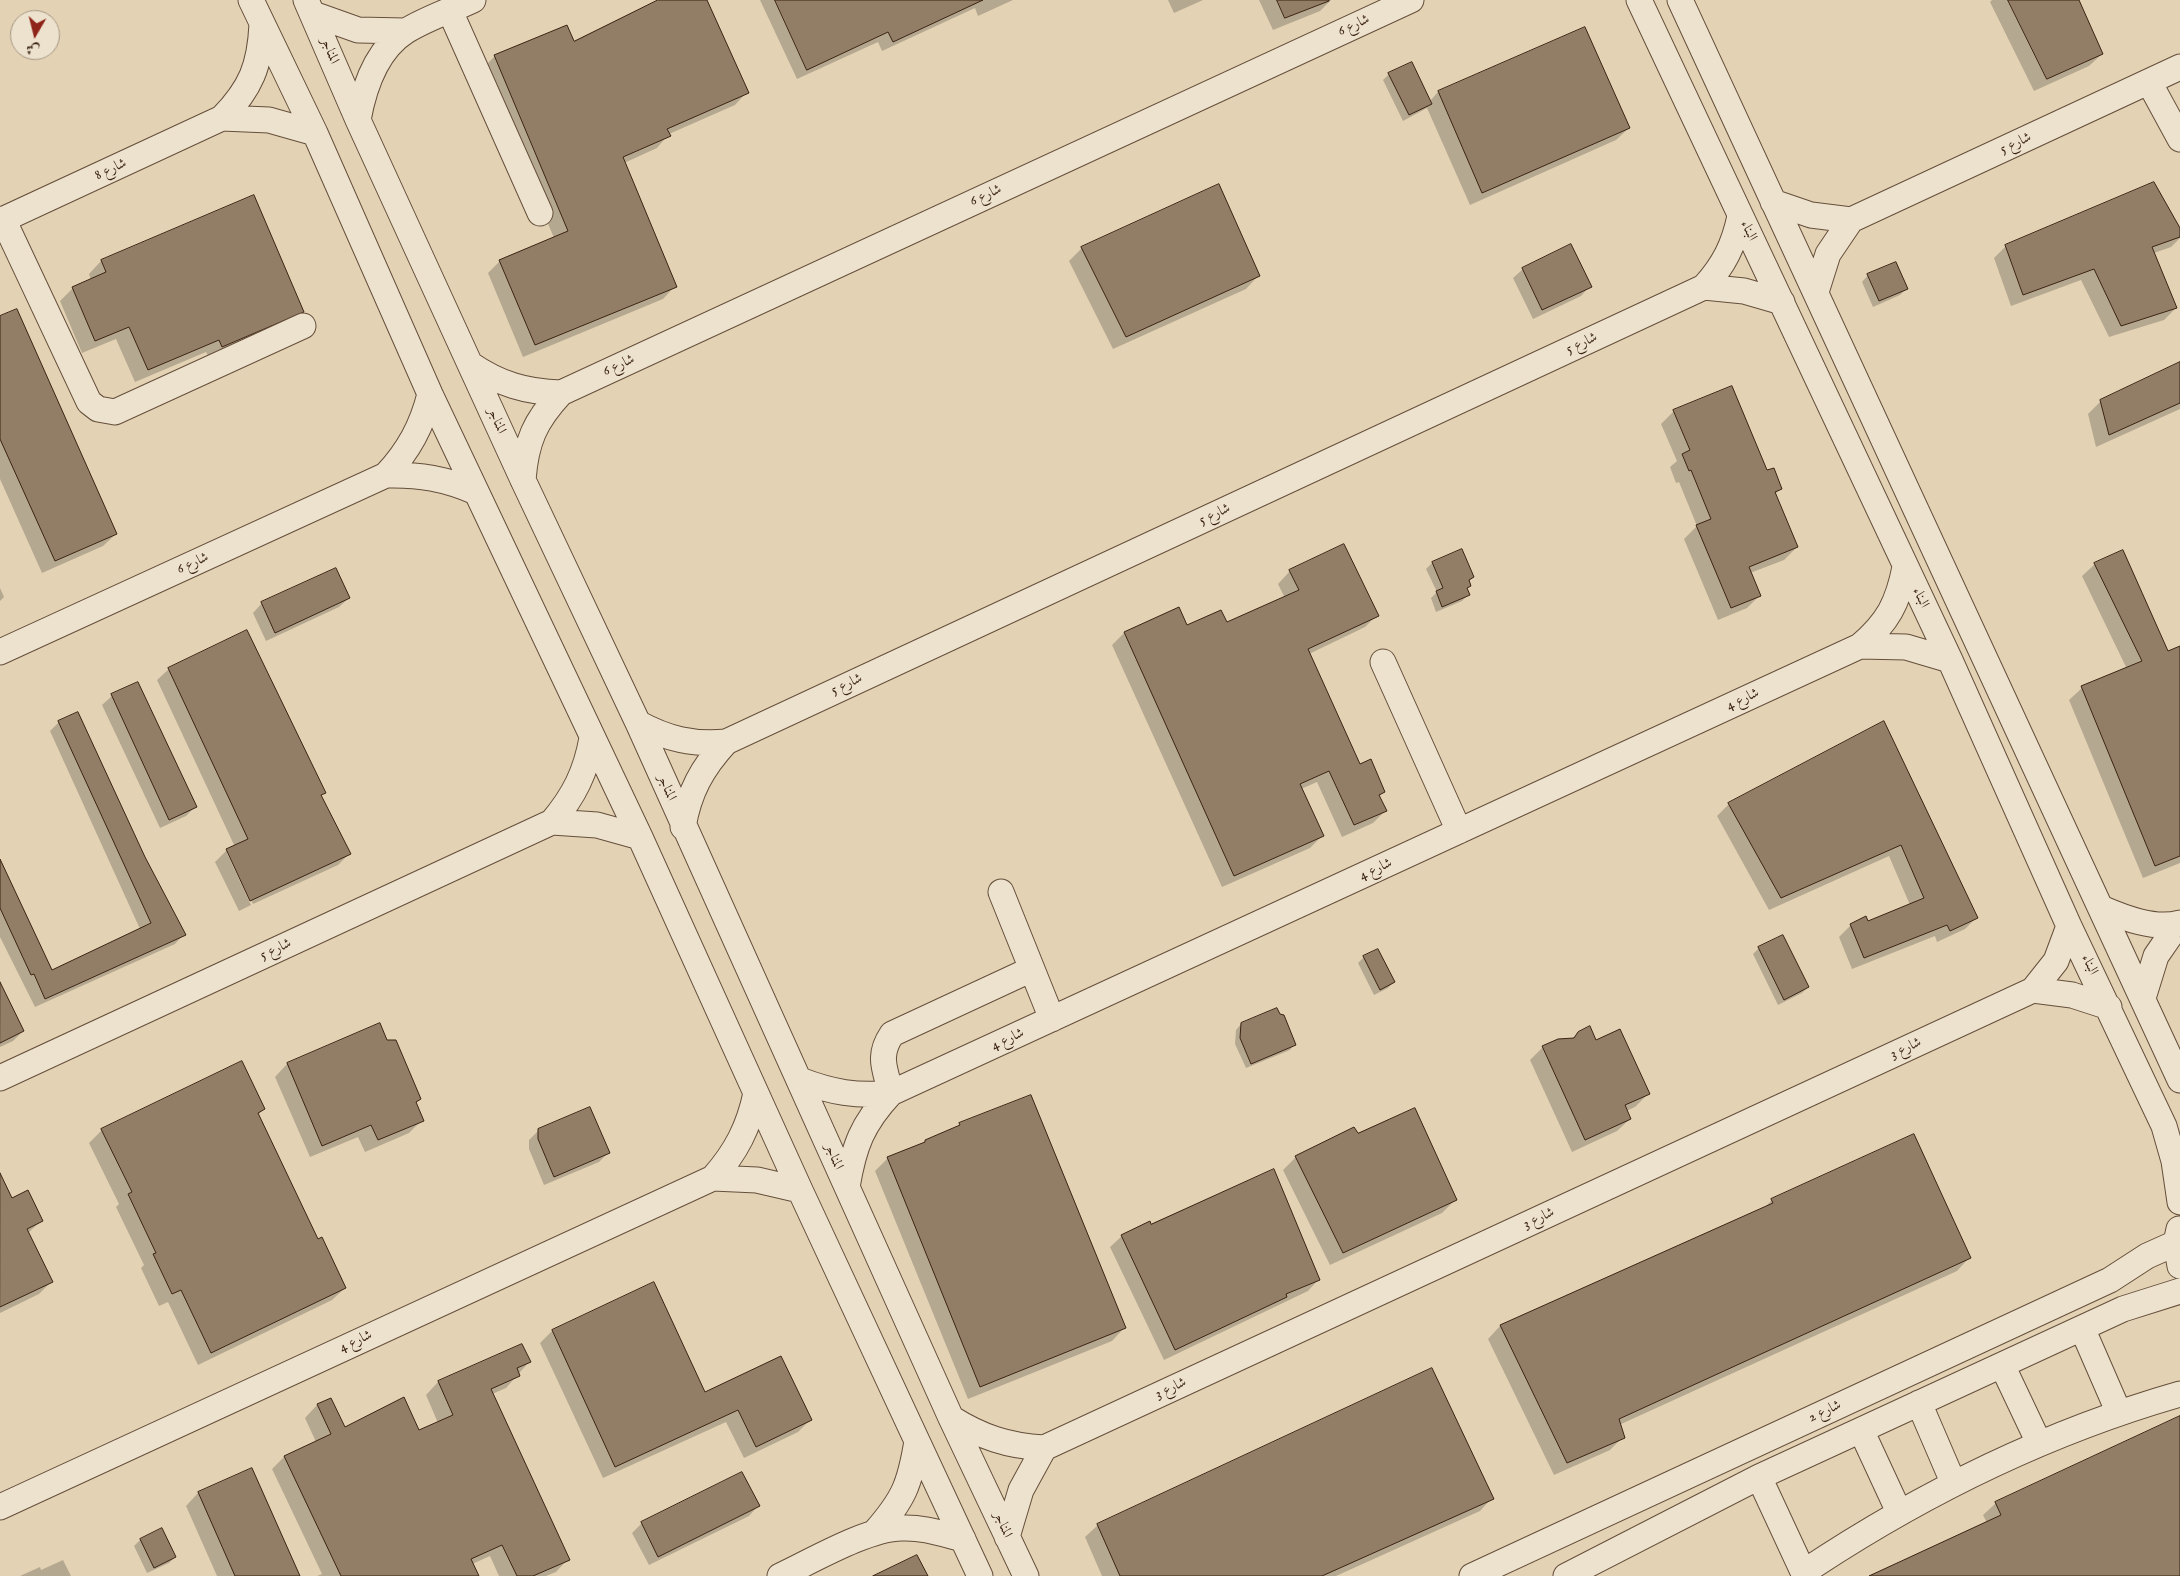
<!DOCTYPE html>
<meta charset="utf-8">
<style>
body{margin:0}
#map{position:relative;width:2180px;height:1576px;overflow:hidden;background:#e3d2b4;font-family:"IM FELL English",Amiri,serif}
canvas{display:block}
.north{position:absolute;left:10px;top:10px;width:50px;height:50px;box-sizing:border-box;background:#ede2ce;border:1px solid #a69683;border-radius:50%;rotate:188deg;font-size:14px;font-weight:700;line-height:20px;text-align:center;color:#3b2313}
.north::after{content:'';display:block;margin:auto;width:18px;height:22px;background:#8f2418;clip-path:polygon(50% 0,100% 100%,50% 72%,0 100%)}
</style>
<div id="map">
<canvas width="2180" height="1576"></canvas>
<div class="north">ش</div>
</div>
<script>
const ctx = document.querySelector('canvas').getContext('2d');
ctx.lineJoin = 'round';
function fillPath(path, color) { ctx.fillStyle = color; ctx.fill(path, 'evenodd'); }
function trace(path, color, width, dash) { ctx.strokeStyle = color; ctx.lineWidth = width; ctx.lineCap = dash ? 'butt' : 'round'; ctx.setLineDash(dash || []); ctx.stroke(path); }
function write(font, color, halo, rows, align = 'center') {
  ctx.font = font + ' "IM FELL English",Amiri,serif'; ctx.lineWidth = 4; ctx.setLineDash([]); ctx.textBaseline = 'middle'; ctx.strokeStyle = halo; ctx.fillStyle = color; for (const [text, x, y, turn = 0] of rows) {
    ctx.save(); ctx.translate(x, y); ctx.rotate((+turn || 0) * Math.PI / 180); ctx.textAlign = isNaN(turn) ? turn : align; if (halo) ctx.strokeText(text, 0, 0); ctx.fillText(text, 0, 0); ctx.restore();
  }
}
fillPath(new Path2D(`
 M663,0H705L747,92L735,105L669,134L657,148L624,163L675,286L663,299L523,357L488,273L500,261L554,238L483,68L495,56L573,43Z
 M760,0H1013L978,16L975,8L882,51L878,42L797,79Z
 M1168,0H1203L1174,13Z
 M1259,0H1331L1320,11L1273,30Z
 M1992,0H2078L2102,54L2089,66L2034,91L1990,2Z
 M1585,28L1629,128L1616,140L1470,205L1427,108L1403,121L1383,80L1389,74L1430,101L1438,92Z
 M253,197L303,311L290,324L210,359L206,352L135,382L116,339L82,353L60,301L73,288L91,280L89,274L101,261Z
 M2180,230V238L2171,247L2154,253L2176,308L2164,320L2109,337L2081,280L2011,306L1994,258L2006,246Z
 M1082,248L1258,276L1246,289L1113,349L1069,261Z
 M1523,269L1590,286L1581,296L1533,319L1513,278Z
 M1868,275L1906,289L1900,295L1873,307L1862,282Z
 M0,317L116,534L103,546L42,573L0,479Z
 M2180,363V409L2096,447L2088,414L2101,401Z
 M1674,411L1766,472L1781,489L1775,494L1797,547L1784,560L1750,573L1759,596L1747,608L1718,620L1684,539L1697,526L1679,482L1676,483L1670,467L1677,461L1661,424Z
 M1432,563L1473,577L1468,582L1470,586L1466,590L1468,595L1462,601L1436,612L1431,598L1437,592L1426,569Z
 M2095,564L2167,653L2180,647V863L2143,878L2069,700L2082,688L2127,669L2082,576Z
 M1290,571L1377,615L1365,627L1309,654L1360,766L1384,791L1379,797L1385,811L1373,823L1342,837L1317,782L1301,789L1322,836L1310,848L1222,887L1112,645L1124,633L1226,624L1285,598L1278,584Z
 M0,588L4,597L0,601Z
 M349,598L339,607L266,641L253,613L262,603Z
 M169,669L324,793L320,797L349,854L338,865L253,904L229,853H227L251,905L239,911L215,862L227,850L235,847L157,680Z
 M138,683L195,807L186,816L160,828L102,705L112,696Z
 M59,722L144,857L184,934L175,944L35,1007L0,937V861L51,971L140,929L50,731Z
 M1883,722L1977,917L1965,929L1937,942L1935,936L1852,969L1839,937L1851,925L1867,923L1910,905L1889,856L1769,910L1717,816L1729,804Z
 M1759,948L1808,987L1802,993L1778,1005L1753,954Z
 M1378,950L1394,982L1388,988L1374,995L1358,963L1364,957Z
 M0,985L23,1031L13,1041L0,1047Z
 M1241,1024L1295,1044L1290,1050L1246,1068L1235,1044L1236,1030Z
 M1578,1033L1595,1041L1648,1094L1635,1107L1626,1111L1630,1119L1617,1131L1572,1152L1530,1060L1543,1047L1572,1039Z
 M386,1042L420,1099L415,1104L422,1120L409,1133L365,1152L358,1137L310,1157L275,1077L287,1064Z
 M264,1109L258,1115L318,1240L345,1288L332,1300L198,1365L168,1302L159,1306L141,1268L144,1265L116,1207L119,1204L89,1143L102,1130Z
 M960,1124L1124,1328L1112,1341L968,1399L875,1171L888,1158L922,1145L925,1141L956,1129Z
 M539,1130L608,1153L599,1162L544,1185L529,1149V1140Z
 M1357,1135L1455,1200L1442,1213L1330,1265L1283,1170L1296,1157Z
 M0,1180L11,1200L42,1220L28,1233L51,1282L39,1294L0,1313Z
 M1772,1200L1969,1258L1957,1271L1619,1425L1623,1437L1610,1450L1554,1475L1488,1339L1500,1326L1764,1208Z
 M1151,1226L1319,1279L1308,1291L1164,1360L1110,1247L1122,1236Z
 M653,1284L705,1394L810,1420L798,1432L744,1458L726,1422L603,1478L540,1343L552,1331Z
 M522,1345L529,1362L506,1388L492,1394L568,1559L556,1572L546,1576H499L490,1556L472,1564L477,1576H317L322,1574L272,1469L284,1457L316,1442L305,1418L317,1405L330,1399L345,1429L419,1432L438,1423L426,1395L438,1382Z
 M2180,1418V1576H1872L1987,1523L1983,1515L1996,1503Z
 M251,1470L293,1576H217L186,1506L198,1493Z
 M1492,1498L1480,1511L1336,1576H1102L1085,1537L1098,1525Z
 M758,1506L749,1516L649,1565L632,1533L642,1523Z
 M162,1530L175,1557L169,1563L147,1573L134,1546L140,1540Z
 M63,1560L71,1576H20L40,1567L41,1570Z`), '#0003');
const building = new Path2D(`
 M658,0H707L749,93L667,129L671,136L623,157L677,287L535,345L499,260L568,231L494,55L567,25L574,41Z
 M775,0H983L893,42L888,32L807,70Z
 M1277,0H1329V1L1285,18Z
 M2008,0H2079L2103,54L2047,79Z
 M1585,27L1630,128L1482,193L1438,91Z
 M1412,62L1432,104L1409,115L1388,73Z
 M2154,182L2180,228V237L2152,247L2177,308L2121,326L2094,269L2023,295L2005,245Z
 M1219,184L1260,276L1126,337L1081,247Z
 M254,195L304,312L222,347L219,340L148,370L129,327L95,341L72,287L106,272L101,260Z
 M1571,244L1592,287L1542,310L1522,268Z
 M1896,262L1908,289L1879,301L1867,274Z
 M17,309L117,534L55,561L0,439V316Z
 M2180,362V403L2109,435L2100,400Z
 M1732,386L1767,470L1774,468L1782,489L1775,492L1798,547L1749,567L1761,596L1731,608L1696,525L1711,519L1691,470L1689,471L1682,454L1690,450L1673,410Z
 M1344,544L1379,616L1308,649L1360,764L1371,759L1385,792L1379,795L1387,811L1354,825L1329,771L1300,784L1324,836L1234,876L1124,632L1179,607L1187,625L1221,610L1227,622L1299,590L1289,570Z
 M1462,549L1474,577L1469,580L1471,586L1467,588L1470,595L1442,607L1436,591L1443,588L1432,562Z
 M2123,550L2168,651L2180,646V856L2155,866L2081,686L2142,661L2094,563Z
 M336,568L350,598L275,633L261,602Z
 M247,630L326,793L321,795L351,854L250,901L226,849L248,839L168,668Z
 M138,682L197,807L169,820L111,694Z
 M78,712L145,857L186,935L45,999L34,974L31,975L0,908V859L52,970L151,923L58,721Z
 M1884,721L1978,918L1950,931L1947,925L1864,958L1850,924L1866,916L1868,921L1924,898L1901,845L1781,898L1728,803Z
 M1783,935L1809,987L1784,1000L1758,947Z
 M1378,949L1395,982L1380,990L1363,956Z
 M0,982L24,1031L0,1043Z
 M1277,1008L1280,1014L1284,1015L1296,1045L1251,1064L1240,1038L1241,1023Z
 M380,1023L387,1040H396L421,1099L416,1102L424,1121L378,1140L371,1125L322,1146L287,1063Z
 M1590,1026L1596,1040L1620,1029L1650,1094L1625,1105L1631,1119L1585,1140L1542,1046L1558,1039L1574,1038L1578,1032Z
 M242,1061L265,1109L258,1113L318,1239L322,1237L346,1288L211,1353L181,1290L172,1294L153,1254L156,1253L128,1194L132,1192L101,1129Z
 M1031,1095L1126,1328L980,1387L887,1157L925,1142V1140L960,1125L959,1123Z
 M590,1107L610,1153L554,1177L538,1139V1129Z
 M1415,1108L1457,1200L1343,1253L1295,1156L1354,1127L1358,1133Z
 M1914,1134L1971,1258L1619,1419L1625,1438L1567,1463L1500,1325L1773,1203L1771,1199Z
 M1274,1169L1320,1280L1286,1294L1287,1297L1175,1350L1121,1235L1150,1221L1151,1224Z
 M0,1173L12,1198L28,1190L43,1221L27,1229L53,1282L0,1307Z
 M654,1282L705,1392L781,1356L812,1420L756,1447L738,1410L615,1467L552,1330Z
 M522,1344L531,1362L517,1368L520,1376L491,1389L570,1560L533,1576H517L502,1545L471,1559L479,1576H341L284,1456L331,1434L317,1404L331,1398L345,1427L404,1397L419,1430L453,1415L438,1381Z
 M1432,1368L1494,1499L1322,1576H1120L1097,1524Z
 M2180,1416V1576H1869L2001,1515L1995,1502Z
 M252,1468L300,1576H235L198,1492Z
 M742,1472L760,1506L658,1557L641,1522Z
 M162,1528L176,1557L154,1568L140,1539Z
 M917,1555L928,1576H873Z`);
fillPath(building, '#927e67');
trace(building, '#3b2313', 1);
const minor = new Path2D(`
 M251,0L315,133L430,394L640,837L800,1190L980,1576
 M306,0L358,120L523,480L638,723L951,1418L1026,1576
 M1639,0L1950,660L2069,926L2164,1126L2174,1161L2180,1202
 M1680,0L2180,1080
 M450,11L540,213
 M313,14L358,30L405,31
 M2149,82L2180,139
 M222,118L269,120L315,133
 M358,120C364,87 376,50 406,31C427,18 452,10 473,0
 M1773,202L1811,215L1851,220
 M3,219L89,402L98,409L115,412L303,326
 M0,221L222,118C251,88 260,66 262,24
 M1704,287L1744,291L1782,302
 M1816,292L1828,254L1851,220L2180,67
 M470,364C499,384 526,392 561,393
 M386,475C409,450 422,426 430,394
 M523,480C526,441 535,421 561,393L1411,0
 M1860,646L1906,647L1950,660
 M0,652L386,475C419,474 446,479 476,492
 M1383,662L1459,831
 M638,723C667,739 693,745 726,742L1704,287C1724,265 1734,245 1740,216
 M552,822C574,796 586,772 592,738
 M683,827C689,792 702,768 726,742
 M1001,892L1052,1019
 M2101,908C2124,918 2155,930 2180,923
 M2033,990L2072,995L2109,1007
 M2143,998L2156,956L2178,924
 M0,1078L552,822L597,825L640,837
 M800,1080C831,1092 857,1097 891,1093L1860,646C1888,622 1898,603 1905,567
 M891,1093C885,1069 877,1056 892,1034L1032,969
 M713,1178L757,1180L800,1190
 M847,1187C854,1146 862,1124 891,1093
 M2179,1229L2176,1243L2180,1266
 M2082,1328L2119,1413
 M2002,1365L2039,1443
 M1919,1403L1953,1482
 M951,1418C981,1437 1008,1446 1044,1448L2033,990L2056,961L2069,926
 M1861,1430L1899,1512
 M1759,1477L1805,1576
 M0,1507L713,1178C736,1152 749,1127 756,1093
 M875,1532C904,1499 910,1484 917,1441
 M1007,1537L1021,1490L1044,1448
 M1804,1572C1921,1494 2044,1433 2180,1394
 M780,1576C812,1561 868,1528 902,1528C923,1527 943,1534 963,1539
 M1472,1576L2110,1280L2147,1256L2176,1243
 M1566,1576L1759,1477L1861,1430L2123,1309L2180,1291`);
trace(minor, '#654f3b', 27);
trace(minor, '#ede2ce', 25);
write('14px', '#3b2313', '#ede2ce', [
 ["شارع 6",1354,26,-25],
 ["المناجر",329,51,67],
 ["شارع 5",2016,144,-25],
 ["شارع 8",111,170,-25],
 ["شارع 6",986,196,-25],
 ["البناء",1748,231,64],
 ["شارع 5",1582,344,-25],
 ["شارع 6",619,366,-25],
 ["المناجر",496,421,65],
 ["شارع 5",1215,515,-25],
 ["شارع 6",193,564,-25],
 ["البناء",1920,598,64],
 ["شارع 5",847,685,-25],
 ["شارع 4",1743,700,-25],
 ["المناجر",666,788,66],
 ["شارع 4",1376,870,-25],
 ["شارع 5",276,950,-25],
 ["البناء",2089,965,64],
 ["شارع 4",1008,1040,-25],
 ["شارع 3",1906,1049,-25],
 ["المناجر",833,1157,66],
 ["شارع 3",1539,1219,-25],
 ["شارع 4",356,1342,-25],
 ["شارع 3",1171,1389,-25],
 ["شارع 2",1825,1412,-25],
 ["المناجر",1002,1525,65]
]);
</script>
